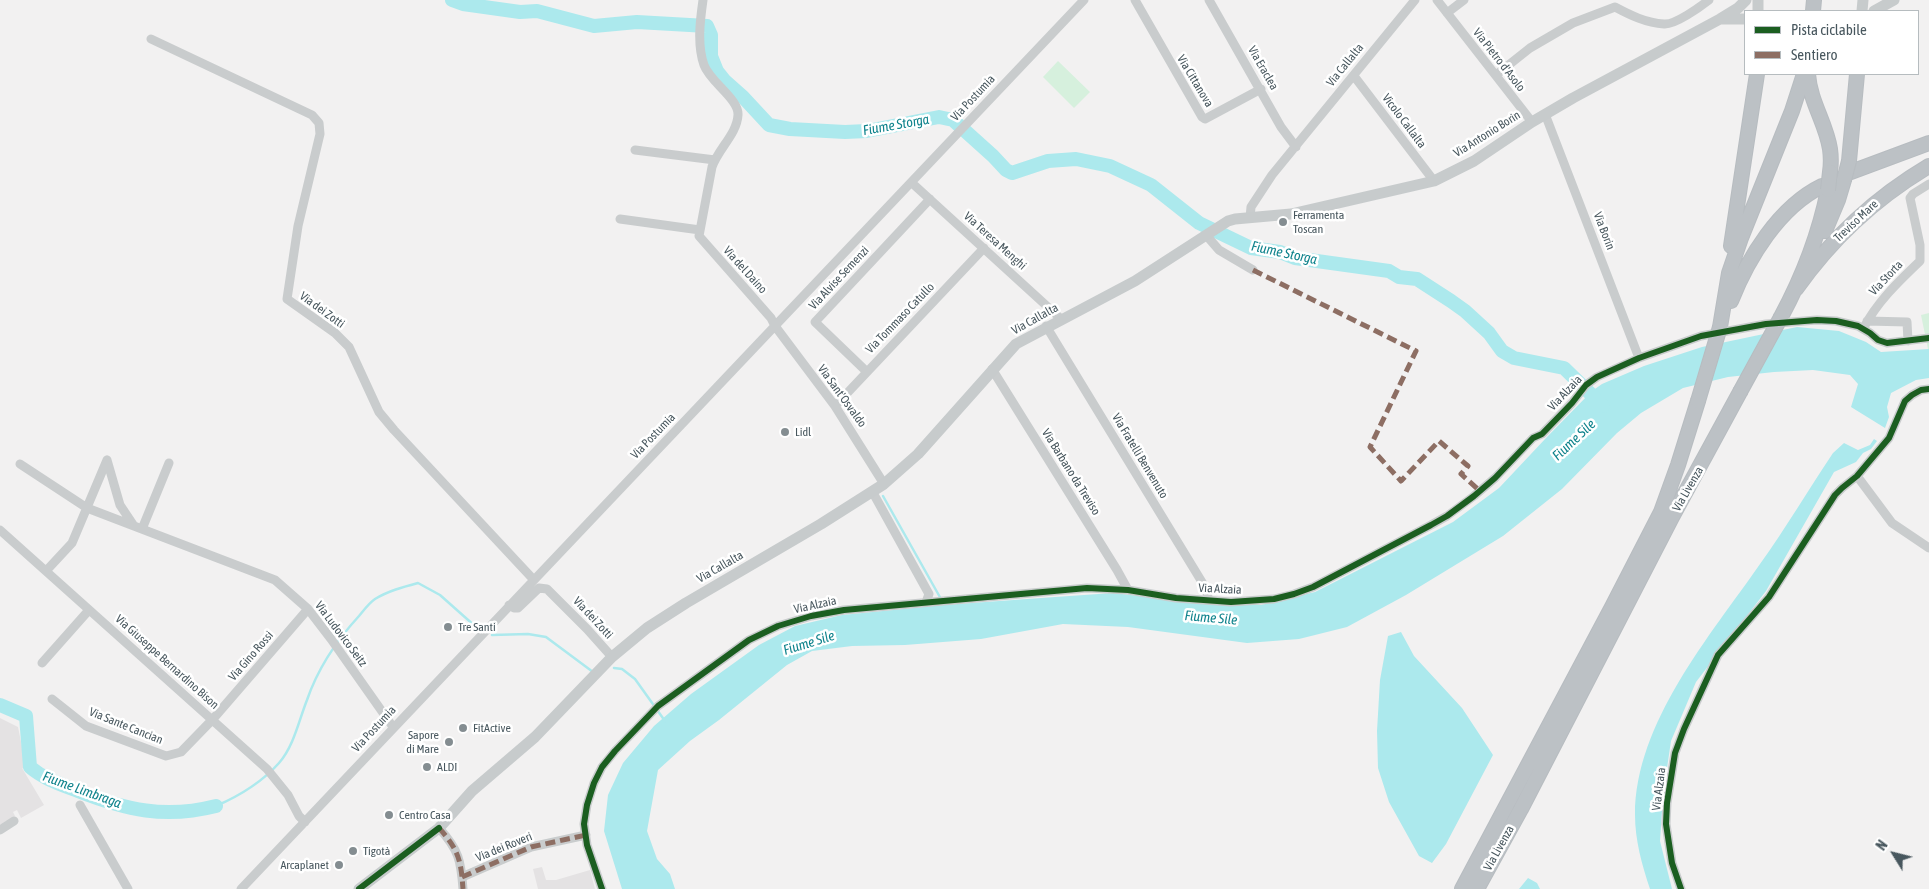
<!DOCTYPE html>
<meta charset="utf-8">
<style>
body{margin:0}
#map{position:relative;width:1929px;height:889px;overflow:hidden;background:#f2f1f1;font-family:"Asap Condensed",sans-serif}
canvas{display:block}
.legend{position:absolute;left:1744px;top:10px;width:175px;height:65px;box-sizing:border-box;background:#fff;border:1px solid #b6bcbf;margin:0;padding:6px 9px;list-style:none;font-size:15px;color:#48575e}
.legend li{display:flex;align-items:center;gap:10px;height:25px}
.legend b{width:25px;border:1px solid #b6bcbf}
.north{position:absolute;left:1869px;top:829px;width:50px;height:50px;-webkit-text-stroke:4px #fff;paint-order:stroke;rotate:306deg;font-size:14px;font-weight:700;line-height:20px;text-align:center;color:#48575e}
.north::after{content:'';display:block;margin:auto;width:18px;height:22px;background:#48575e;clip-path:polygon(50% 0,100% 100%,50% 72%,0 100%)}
</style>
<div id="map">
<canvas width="1929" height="889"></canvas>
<ul class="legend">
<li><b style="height:6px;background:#1b5e20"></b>Pista ciclabile</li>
<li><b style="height:6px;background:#8d6e63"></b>Sentiero</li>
</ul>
<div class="north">N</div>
</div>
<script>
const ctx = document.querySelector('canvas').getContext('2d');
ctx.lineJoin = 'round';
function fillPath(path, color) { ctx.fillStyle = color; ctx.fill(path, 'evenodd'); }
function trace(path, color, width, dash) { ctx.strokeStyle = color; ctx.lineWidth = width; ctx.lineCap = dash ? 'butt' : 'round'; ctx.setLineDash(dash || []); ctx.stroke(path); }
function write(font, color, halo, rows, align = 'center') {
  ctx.font = font + ' "Asap Condensed",sans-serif'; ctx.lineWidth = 5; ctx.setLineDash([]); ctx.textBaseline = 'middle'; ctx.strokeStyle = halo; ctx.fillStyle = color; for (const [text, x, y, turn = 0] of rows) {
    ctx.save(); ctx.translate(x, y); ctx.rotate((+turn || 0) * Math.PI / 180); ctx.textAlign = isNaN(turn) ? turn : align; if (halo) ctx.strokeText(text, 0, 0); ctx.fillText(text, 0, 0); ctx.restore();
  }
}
fillPath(new Path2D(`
 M0,718L18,727L25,762L32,773L22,768L44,805L21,818L17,810L13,812L15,816L0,825Z
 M542,867L546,880H556L590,870L595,889H538L533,869Z`), '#e4e2e3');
fillPath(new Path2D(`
 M1058,61L1090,92L1074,108L1043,77Z
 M1929,313V349H1928L1921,315Z`), '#d6f0dd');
fillPath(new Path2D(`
 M1797,327L1839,331L1866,342L1881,352L1929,349V378L1916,380L1891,393L1887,407L1889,417L1885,428L1851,407L1858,384L1850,375L1813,370L1774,372L1728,377L1683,388L1641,413L1617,433L1562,489L1503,536L1406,595L1347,627L1299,639L1247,643L1128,627L1063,624L981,639L905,645L852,646L812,651L787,665L719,720L690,741L658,770L647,831L657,859L670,874L675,889H622L604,831L608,795L623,763L654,726L691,694L759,645L795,626L842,615L944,605L1055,597L1113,593L1193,602L1209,600L1261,605L1315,592L1453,522L1499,488L1546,438L1592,391L1602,384L1644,366L1702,347Z
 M1874,439L1877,441L1871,449L1863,453L1856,462L1834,472L1766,591L1696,682L1671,741L1663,795L1660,841L1672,889H1650C1642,865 1635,840 1635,815C1635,723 1710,636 1760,564C1786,528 1808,490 1833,453L1844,443L1858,450L1870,445Z
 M1401,632L1414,656L1462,708L1493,755L1446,844L1432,863L1419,856L1389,802L1378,768L1377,731L1380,680L1388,636Z
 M1528,878L1537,883L1540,889H1519Z`), '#ace9ed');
trace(new Path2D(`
 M883,496L941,599
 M492,635L528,634L546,637L593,672
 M614,668L622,669L635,679L665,721
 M216,806C239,796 263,781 279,763C294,746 299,720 307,700C318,668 337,640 359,616C364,610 369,603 375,599C388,591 403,587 418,583L440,595L476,627`), '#ace9ed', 2.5);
trace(new Path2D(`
 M452,0L463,4L520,12L537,11L594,26L637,22L707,26L711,35V56L717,71L725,81L743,97L769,125L790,129L845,132L867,131L939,117L953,120L993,156L1006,170L1012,173L1048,161L1076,159L1110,166L1151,185L1199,223L1251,248L1280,252L1295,258L1389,271L1399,277L1417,279L1451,301L1465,311L1489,333L1502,351L1514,358L1564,368L1603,406
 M0,705L26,716L30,767C44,779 60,784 78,791C126,810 165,819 216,806`), '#ace9ed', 14);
const highway = new Path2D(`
 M1813,11L1814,0
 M1808,74C1810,102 1826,123 1830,149C1831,156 1831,165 1830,172
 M1849,161L1857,74
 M1851,172L1929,143
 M1825,231L1838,200L1844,180
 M1731,246L1757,74
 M1796,289C1832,238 1875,198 1929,166
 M1731,301C1748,258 1779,207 1822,186
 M1781,317C1803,276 1819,235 1828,190
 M1720,327L1729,273L1741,238L1792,111L1804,74
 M1462,889L1612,607L1661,512L1678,465L1698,401
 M1477,889L1521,809L1672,517L1740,392`);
trace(highway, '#b7bcc0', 16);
trace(new Path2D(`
 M703,0C700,21 697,45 704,65C710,82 739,99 738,115C737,134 718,149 712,167L699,236L771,318L775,326L835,406L884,484
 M1135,0L1202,117L1205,119L1261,89
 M1209,0L1281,127L1296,147
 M1437,0L1532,122
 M1447,13L1464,0
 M151,39L312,115L319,123L320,134L298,226L287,299L335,333L349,347L379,412L394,430L533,579
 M1496,75L1530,48L1573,23L1615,7C1630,15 1646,23 1664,24C1675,25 1700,7 1709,0
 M1354,76L1434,181
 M1545,114L1639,358
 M635,150L715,160
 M912,183L1061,319
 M1250,218L1251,207L1272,175L1415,0
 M620,219L700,230
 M1206,235L1219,250L1253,270
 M1867,321L1907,322L1908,341
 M1046,326L1205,587L1209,600
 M1863,329C1877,302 1898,282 1920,261V245L1910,198L1913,194L1929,184
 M992,369L1117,570L1128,590
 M866,371L815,322L930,199
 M835,406L984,248
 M107,460L120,505L134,526
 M20,464L87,508L275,580L308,609L331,639L393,727
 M1857,476L1892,523L1929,548
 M872,491L929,594L926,602
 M142,529L169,463
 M0,530L267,769L288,795L299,816L305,822
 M46,571L72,543L107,460
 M509,605L514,608H518L539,588L547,589L587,629L612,657
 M42,663L89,610
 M52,699L86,726L166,756L181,752L213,719L308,609
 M80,805L128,889
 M439,828C459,850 461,861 463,889
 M0,830L14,821
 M462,877L531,847L586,835
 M241,889L1084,0
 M602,889L587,845L584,824L587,805L594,783L602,767L615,751L658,706L749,640L778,626L811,616L844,610L1087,588L1128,590L1176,598L1231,602L1274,599L1294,594L1313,587L1431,525L1447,516L1474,496L1495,478L1533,438L1542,434L1572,403L1586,385L1597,377L1639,358L1701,336L1766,324L1817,320L1836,321L1858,326L1870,333L1878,340L1887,343L1929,338
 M1681,889L1672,863L1666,824L1667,803L1675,753L1684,729L1718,655L1769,597L1835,495L1842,488L1857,476L1889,438L1905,401L1912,395L1921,390L1929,389`), '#c9cccd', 9);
trace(new Path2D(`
 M1758,11V0
 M1862,11L1863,0
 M1874,11L1894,0
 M1721,19H1745
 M359,889L439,828L472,791L535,737L612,657L647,628L686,603L821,524L884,484L918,454L1016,344L1135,281L1228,221L1235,219L1291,214L1434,181L1474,161L1532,122L1573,98L1720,19L1738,8L1746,0`), '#c7cbcc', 11);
trace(highway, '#bcc1c5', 14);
const highwayBridge = new Path2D(`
 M1844,180L1849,161
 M1828,190L1830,172
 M1740,392L1781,317
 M1698,401L1720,327`);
trace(highwayBridge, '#b7bcc0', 16, []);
trace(highwayBridge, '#bcc1c5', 14);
trace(new Path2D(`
 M1253,270L1416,351L1370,447L1401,481L1439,441L1468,466L1461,474L1480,491
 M439,828C459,850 461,861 463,889
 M462,877L531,847L586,835V839`), '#8d6e63', 5, [10, 5]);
trace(new Path2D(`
 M359,889L439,828
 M602,889L587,845L584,824L587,805L594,783L602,767L615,751L658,706L749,640L778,626L811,616L844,610L1087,588L1128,590L1176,598L1231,602L1274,599L1294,594L1313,587L1431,525L1447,516L1474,496L1495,478L1533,438L1542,434L1572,403L1586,385L1597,377L1639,358L1701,336L1766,324L1817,320L1836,321L1858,326L1870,333L1878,340L1887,343L1929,338
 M1681,889L1672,863L1666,824L1667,803L1675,753L1684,729L1718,655L1769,597L1835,495L1842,488L1857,476L1889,438L1905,401L1912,395L1921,390L1929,389`), '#1b5e20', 6);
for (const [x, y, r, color] of [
 [1283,222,5,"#848d91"],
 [785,432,5,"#848d91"],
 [448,627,5,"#848d91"],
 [463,728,5,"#848d91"],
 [449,742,5,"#848d91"],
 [427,767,5,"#848d91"],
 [389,815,5,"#848d91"],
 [353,851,5,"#848d91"],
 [339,865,5,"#848d91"]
]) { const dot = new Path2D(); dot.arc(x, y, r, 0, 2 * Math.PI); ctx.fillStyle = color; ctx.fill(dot); trace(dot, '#fff', 2); }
write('12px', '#48575e', '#fff', [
 ["Via Pietro d'Asolo",1499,60,52],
 ["Via Callalta",1345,65,-51],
 ["Via Eraclea",1263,68,60],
 ["Via Cittanova",1195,81,59],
 ["Via Postumia",973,98,-47],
 ["Vicolo Callalta",1404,121,53],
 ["Via Antonio Borin",1487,134,-32],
 ["Treviso Mare",1856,221,-43],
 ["Via Borin",1604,231,69],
 ["Via Teresa Menghi",995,241,42],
 ["Via del Daino",745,270,48],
 ["Via Alvise Semenzi",839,278,-47],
 ["Via Storta",1886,278,-47],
 ["Via dei Zotti",322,310,36],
 ["Via Tommaso Catullo",900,318,-46],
 ["Via Callalta",1035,319,-29],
 ["Via Alzaia",1565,393,-47],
 ["Via Sant'Osvaldo",842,396,54],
 ["Via Postumia",653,436,-46],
 ["Via Fratelli Benvenuto",1140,456,59],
 ["Via Barbano da Treviso",1071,472,58],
 ["Via Livenza",1688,489,-60],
 ["Via Callalta",720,567,-30],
 ["Via Alzaia",1220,589,3],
 ["Via Alzaia",815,605,-12],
 ["Via dei Zotti",593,618,47],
 ["Via Ludovico Seitz",341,634,53],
 ["Via Gino Rossi",251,656,-49],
 ["Via Giuseppe Bernardino Bison",167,662,42],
 ["Via Sante Cancian",126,726,22],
 ["Via Postumia",374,729,-47],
 ["Via Alzaia",1659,789,-83],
 ["Via dei Roveri",504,847,-22],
 ["Via Livenza",1499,848,-61]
]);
write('12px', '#48575e', '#fff', [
 ["Ferramenta",1293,215],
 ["Toscan",1293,229],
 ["Lidl",795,432],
 ["Tre Santi",458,627],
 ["FitActive",473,728],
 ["Sapore",439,735,"right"],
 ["di Mare",439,749,"right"],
 ["ALDI",437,767],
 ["Centro Casa",399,815],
 ["Tigotà",363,851],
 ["Arcaplanet",329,865,"right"]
], 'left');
write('italic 14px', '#0f838c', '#fff', [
 ["Fiume Storga",896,125,-10],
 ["Fiume Storga",1284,253,12],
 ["Fiume Sile",1574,440,-43],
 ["Fiume Sile",1211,618,5],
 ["Fiume Sile",809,643,-17],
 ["Fiume Limbraga",82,790,20]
]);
</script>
